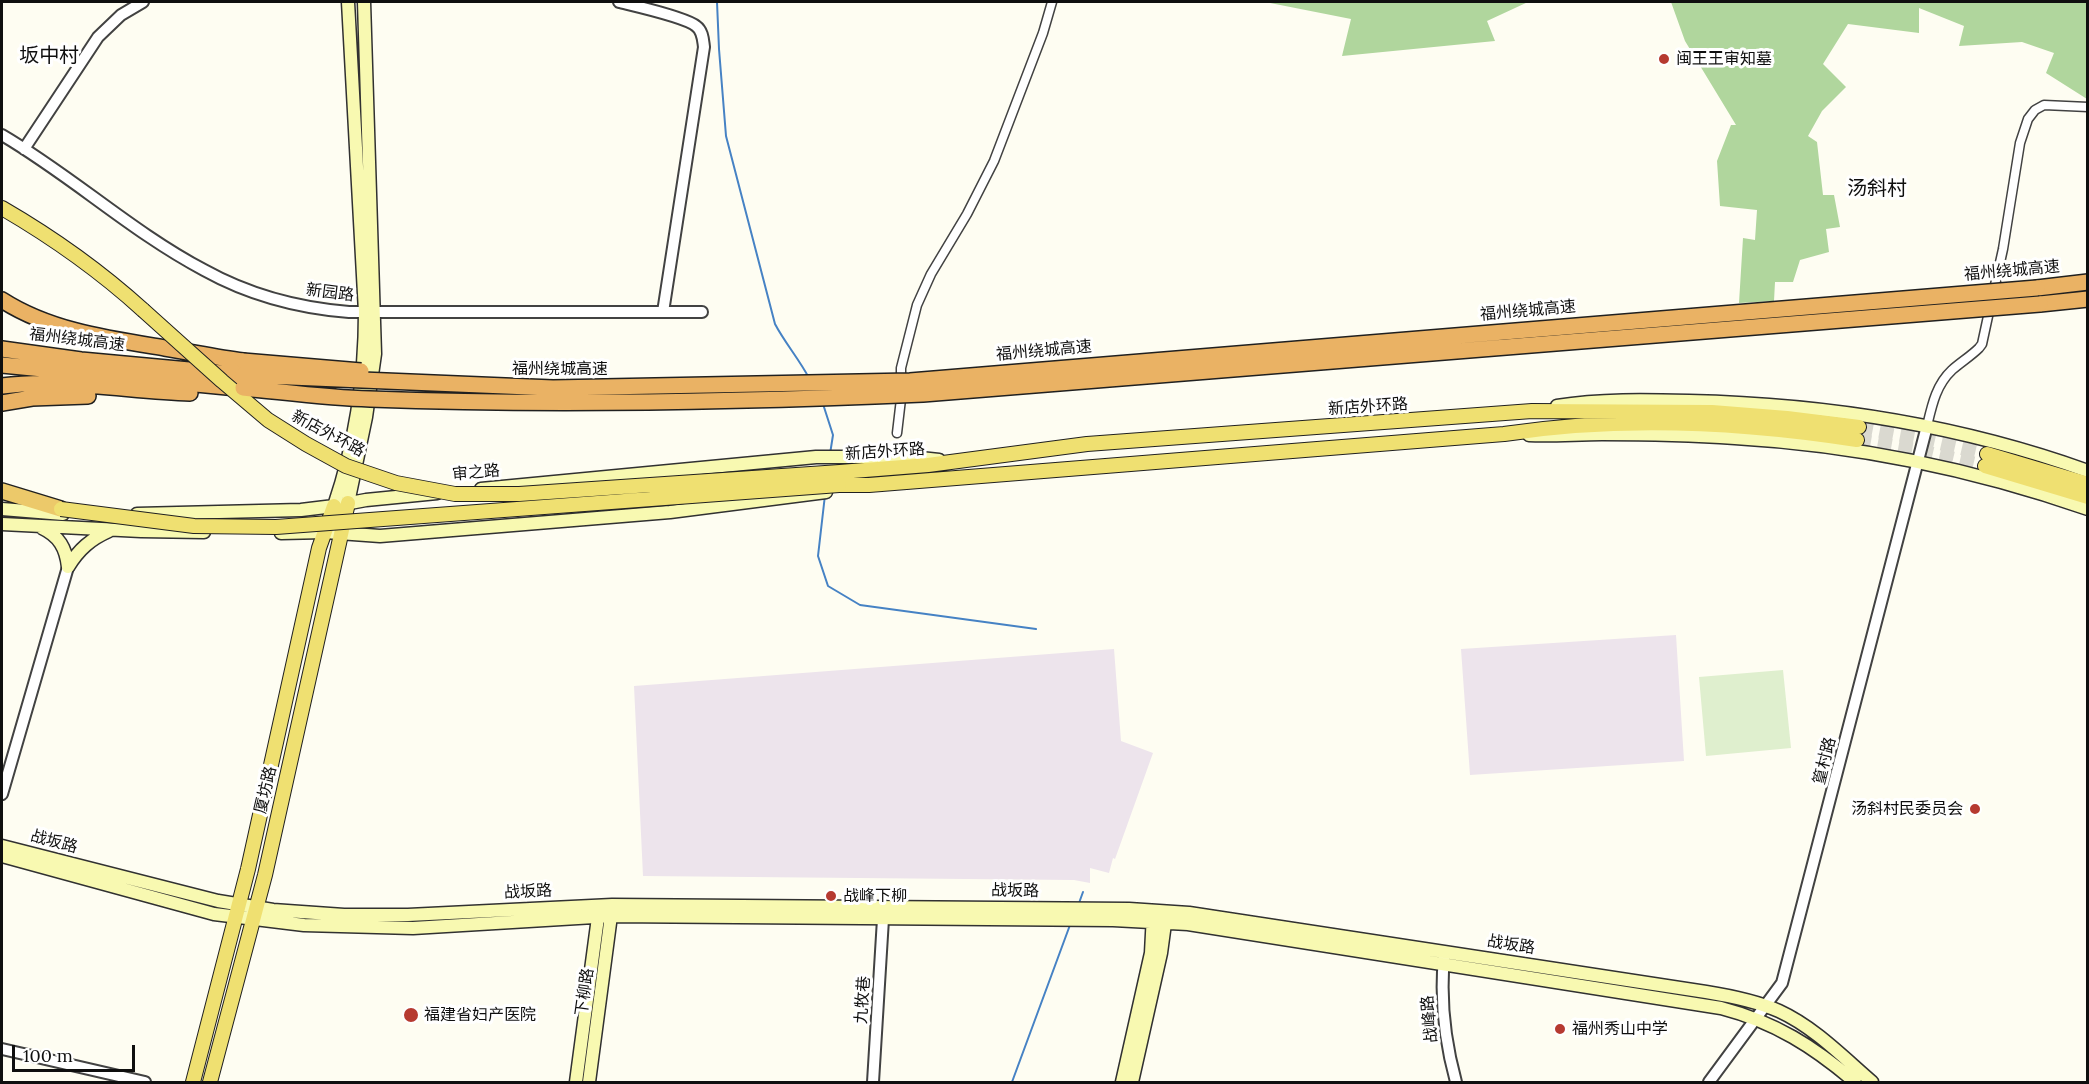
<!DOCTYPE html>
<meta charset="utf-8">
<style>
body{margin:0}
#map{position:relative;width:2089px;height:1084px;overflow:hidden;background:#fefdf2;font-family:Lora,serif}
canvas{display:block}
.frame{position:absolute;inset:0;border:3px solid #0f0f0f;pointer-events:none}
.scale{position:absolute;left:12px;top:1045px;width:123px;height:27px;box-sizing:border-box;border:3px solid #0f0f0f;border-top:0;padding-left:8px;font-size:18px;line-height:21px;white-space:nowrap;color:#0f0f0f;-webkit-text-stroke:4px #fff;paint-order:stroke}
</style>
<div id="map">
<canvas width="2089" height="1084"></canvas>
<div class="frame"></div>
<div class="scale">100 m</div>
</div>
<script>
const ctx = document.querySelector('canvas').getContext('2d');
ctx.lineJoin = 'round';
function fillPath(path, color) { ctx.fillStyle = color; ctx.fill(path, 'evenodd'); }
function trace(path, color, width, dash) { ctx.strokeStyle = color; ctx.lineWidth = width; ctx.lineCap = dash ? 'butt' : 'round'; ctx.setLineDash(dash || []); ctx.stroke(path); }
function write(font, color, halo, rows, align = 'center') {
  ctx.font = font + ' Lora,"Noto Sans SC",serif'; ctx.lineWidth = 6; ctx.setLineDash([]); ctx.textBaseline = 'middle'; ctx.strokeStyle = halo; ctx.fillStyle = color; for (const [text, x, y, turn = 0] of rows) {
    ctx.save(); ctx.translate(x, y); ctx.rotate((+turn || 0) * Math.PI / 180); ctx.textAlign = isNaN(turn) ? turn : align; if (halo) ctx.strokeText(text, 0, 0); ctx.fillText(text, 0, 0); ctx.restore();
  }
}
fillPath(new Path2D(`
 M1676,635L1684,761L1470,775L1461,649Z
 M1114,649L1121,741L1153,753L1115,859L1113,858L1109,873L1090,868V883L1074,880L643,876L634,686Z`), '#ede4ec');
fillPath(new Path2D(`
 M1265,2H1528L1487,21L1495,41L1342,56L1351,19Z
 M1671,2H2087V99L2046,73L2054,53L2022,42L1959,46L1964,26L1919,8V33L1848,24L1823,64L1846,87L1822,111L1808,136L1817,142L1823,195H1834L1840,227L1826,229L1829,252L1800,260L1793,282H1775L1774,301L1739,303L1743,238L1755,240L1757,210L1720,206L1717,161L1731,125H1736L1685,41Z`), '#b0d69d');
fillPath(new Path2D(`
 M1783,670L1791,748L1706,756L1699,677Z`), '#dfefce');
trace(new Path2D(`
 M717,2L719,49L726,136L775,324C785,343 799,359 809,378
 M823,404L833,435L830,454
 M825,495L818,556L828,586L860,605L1036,629
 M1079,903L1083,892
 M1012,1082L1070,925`), '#4682c4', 2);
trace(new Path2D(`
 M1859,427L1922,439L1987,454
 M1857,440L1921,451L1985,466`), '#dad9d0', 14, [14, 7]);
const minor = new Path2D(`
 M1993,294L2003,249L2020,143L2028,119L2035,110L2044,105L2088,107
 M1927,426C1932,405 1936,385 1952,370C1961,362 1971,356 1979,348L1982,344L1990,307
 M897,433L901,399V368L917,305L931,274L967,214L994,161L1043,33L1052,2`);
const tertiary = new Path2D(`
 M619,2C635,6 685,17 696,26C703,31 703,40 704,47L663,312
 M2,135C72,176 132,232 204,270C249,295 298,308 349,312H702
 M24,149L98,37L121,15L143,2
 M2,794L68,567
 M1444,958C1440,1000 1445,1042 1456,1082
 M2,1049L145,1082
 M873,1082L883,919
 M1709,1082L1782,983L1927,426`);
const secondary = new Path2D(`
 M1557,406C1600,399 1645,400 1689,401C1824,404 1960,425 2088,471
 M1529,435C1554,436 1578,434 1602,434C1646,434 1691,435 1735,438C1856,445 1973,469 2088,509
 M481,489L816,457H911L939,460
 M348,503L366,417L375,354L364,2
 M334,506C355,444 365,378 365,312L348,2
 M2,509L63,514
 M137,514L301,510L334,506L366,500L437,493
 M2,524L141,531L204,532
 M42,528C59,536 66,548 68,567
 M281,533L325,532L380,536L670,512L826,492
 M68,567C79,549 91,539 109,531
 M2,846L218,901L273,910L344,915H408L612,905L1129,909L1189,913L1706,992C1731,996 1756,1001 1779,1011C1814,1027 1843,1057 1872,1082
 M2,856L214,914L304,925L413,928L611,916L1113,920L1188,924L1721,1008C1775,1022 1814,1047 1855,1082
 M576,1082L599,910
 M589,1082L612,908
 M1122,1082L1151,953L1153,914
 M1132,1082L1161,953L1166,916`);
const primary = new Path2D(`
 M2,208C52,237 100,271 143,310
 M1987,454L2088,484
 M1985,466L2088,497
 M840,472L928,465L1087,444L1532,411L1712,412L1787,418L1859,427
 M839,485H869L1504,434C1620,416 1741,422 1857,440
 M193,1082L248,869L319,548L334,506
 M210,1082L265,875L348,503`);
const trunk = new Path2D(`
 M2,491L61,509`);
const motorway = new Path2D(`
 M2037,288L2088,282
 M2,300C50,331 110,339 165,348C191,352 217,358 243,361
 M2040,304L2088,299
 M2,349L81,360L243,375
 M2,365L237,388
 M2,386C61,378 130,391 190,393
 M2,403L32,398L88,396`);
trace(minor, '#424242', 11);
trace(tertiary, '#424242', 14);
trace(secondary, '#313131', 15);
trace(primary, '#202020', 16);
trace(trunk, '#202020', 18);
trace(motorway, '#202020', 18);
trace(minor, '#fff', 8);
trace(tertiary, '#fff', 10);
trace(secondary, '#f8f9b1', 12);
trace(primary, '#efe071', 14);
trace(trunk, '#ecc96a', 15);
trace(motorway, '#eab264', 15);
const primaryBridge = new Path2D(`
 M143,310L222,381L268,420L306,444L346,466L396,483L455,494H519L840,472
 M61,509L194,526L276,527L839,485`);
const motorwayBridge = new Path2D(`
 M243,361L361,371
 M243,375L553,388L910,381L2037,288
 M243,388C285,392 328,398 370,399C554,406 738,402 923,394L2040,304`);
trace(primaryBridge, '#202020', 16, []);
trace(motorwayBridge, '#202020', 18, []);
trace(primaryBridge, '#efe071', 14);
trace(motorwayBridge, '#eab264', 15);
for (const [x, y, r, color] of [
 [1664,59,6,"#b63a30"],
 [1975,809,6,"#b63a30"],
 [831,896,6,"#b63a30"],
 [411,1015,8,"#b63a30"],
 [1560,1029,6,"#b63a30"]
]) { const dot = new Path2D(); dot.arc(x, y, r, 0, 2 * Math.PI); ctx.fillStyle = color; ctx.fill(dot); trace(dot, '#fff', 2); }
write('16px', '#0f0f0f', '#fff', [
 ["闽王王审知墓",1676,59],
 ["汤斜村民委员会",1963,809,"right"],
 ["战峰下柳",843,896],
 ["福建省妇产医院",424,1015],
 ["福州秀山中学",1572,1029]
], 'left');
write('16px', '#0f0f0f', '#fff', [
 ["福州绕城高速",2012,271,-5],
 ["新园路",330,293,7],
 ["福州绕城高速",1528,311,-5],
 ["福州绕城高速",77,340,7],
 ["福州绕城高速",1044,351,-5],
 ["福州绕城高速",560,369],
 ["新店外环路",1368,407,-4],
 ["新店外环路",328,434,28],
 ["新店外环路",885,452,-4],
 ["审之路",476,473,-5],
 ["篁村路",1825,761,-76],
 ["厦坊路",266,790,-77],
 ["战坂路",54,842,15],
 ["战坂路",1015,891,1],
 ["战坂路",528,892,-3],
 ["战坂路",1511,945,9],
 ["下柳路",585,992,-82],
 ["九牧巷",863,1000,-86],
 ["战峰路",1430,1019,-95]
]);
write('20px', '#0f0f0f', '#fff', [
 ["坂中村",49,56],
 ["汤斜村",1877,189]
]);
</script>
